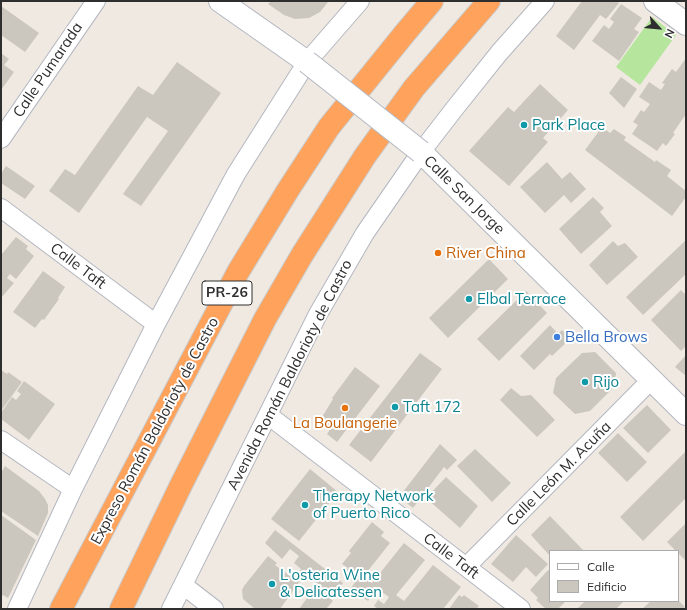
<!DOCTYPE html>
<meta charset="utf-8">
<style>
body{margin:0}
#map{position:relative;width:687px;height:610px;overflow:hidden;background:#efe9e1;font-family:Mulish,sans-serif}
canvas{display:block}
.frame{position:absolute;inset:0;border:2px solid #2e2e2e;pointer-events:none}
.legend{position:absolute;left:549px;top:550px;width:130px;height:52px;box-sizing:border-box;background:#fff;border:1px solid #ababab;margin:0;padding:5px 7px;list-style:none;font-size:12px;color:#2e2e2e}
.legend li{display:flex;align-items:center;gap:8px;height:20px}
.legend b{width:20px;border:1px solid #ababab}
.north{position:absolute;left:639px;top:8px;width:40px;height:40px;-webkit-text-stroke:3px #fff;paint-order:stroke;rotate:117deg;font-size:11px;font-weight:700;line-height:16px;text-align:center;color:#2e2e2e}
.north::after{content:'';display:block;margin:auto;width:14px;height:18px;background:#2e2e2e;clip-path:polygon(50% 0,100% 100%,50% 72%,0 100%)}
</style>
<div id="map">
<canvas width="687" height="610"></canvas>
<div class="frame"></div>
<ul class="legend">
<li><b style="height:5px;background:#fff"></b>Calle</li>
<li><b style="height:11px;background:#cbc7bf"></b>Edificio</li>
</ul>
<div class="north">N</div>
</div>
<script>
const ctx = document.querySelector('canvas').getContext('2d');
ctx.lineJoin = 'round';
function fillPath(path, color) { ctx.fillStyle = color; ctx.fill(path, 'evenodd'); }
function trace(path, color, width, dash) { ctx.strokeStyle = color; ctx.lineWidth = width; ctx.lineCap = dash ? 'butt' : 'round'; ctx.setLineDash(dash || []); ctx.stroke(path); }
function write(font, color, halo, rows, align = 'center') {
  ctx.font = font + ' Mulish,sans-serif'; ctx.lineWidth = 4; ctx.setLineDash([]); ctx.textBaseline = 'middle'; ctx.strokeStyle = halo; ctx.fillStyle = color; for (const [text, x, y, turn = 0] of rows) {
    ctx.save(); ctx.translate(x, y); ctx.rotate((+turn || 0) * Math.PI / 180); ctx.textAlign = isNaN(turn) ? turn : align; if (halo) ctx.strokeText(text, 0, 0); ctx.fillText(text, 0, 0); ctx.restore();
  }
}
fillPath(new Path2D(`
 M652,17L676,35L640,85L616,67Z`), '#b6e59e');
fillPath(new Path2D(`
 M271,1H329L320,12L309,18L295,19L284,15L268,4Z
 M582,1H616L619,3L606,19L600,15L574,50L556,36Z
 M621,4L642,18L634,29L639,32L619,61L592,41L604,25L609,29L614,22L610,19Z
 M1,6L39,33L25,52L1,35Z
 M1,53L9,59L4,65L14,72L1,90Z
 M686,58V114L673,133L675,134L666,146L663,143L657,151L632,134L638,125L633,122L641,110L644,112L650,104L639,97L649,82L661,90L665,84L662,83L672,69L676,72Z
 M177,62L221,93L141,206L123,194L168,131L147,117L79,213L49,191L65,169L75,175L138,86L153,95Z
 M621,77L637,89L624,108L609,93Z
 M540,84L568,110L543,138L548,142L509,186L469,151L508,107L514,112Z
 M602,127L610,133L614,129L626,137L624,140L655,162L656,160L671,170L667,176L686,191V197L672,216L585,150Z
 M547,162L562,179L570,172L586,189L571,203L564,195L545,213L520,187Z
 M6,166L35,186L25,199L1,183V174Z
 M593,197L604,208L600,212L612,226L581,254L559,229Z
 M16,237L28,246L26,249L34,256L16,279L10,274L7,278L14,283L1,298V255Z
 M686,240V274L643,315L626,297Z
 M613,241L618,246L625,243L638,257L607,285L589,265Z
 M489,259L508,279L448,338L429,318Z
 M43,271L65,287L58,298L59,299L44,320L42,319L35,328L13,312Z
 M681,290L686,295V346L681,351L651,320Z
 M526,291L547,313L499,361L477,339Z
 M550,325L558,334L562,330L571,338L552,356L550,354L534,370L520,356Z
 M595,352L616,373L614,387L590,411L575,414L553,393L556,378L582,353Z
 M420,353L442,369L371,462L349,445Z
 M686,355V376L675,367Z
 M355,367L380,386L337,442L327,434L331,428L322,421L324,418L322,417L333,399L332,398Z
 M1,370L7,374L8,372L22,382L1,411Z
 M24,381L55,404L29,440L1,419V413L12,397L16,400L21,394L17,391Z
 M511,388L521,396L531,395L555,420L537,437L500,400Z
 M647,405L671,430L648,453L623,428Z
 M618,433L647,462L627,482L598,453Z
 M440,444L457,460L447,470L444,467L413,508L399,497Z
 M475,449L511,483L492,502L457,466Z
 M686,451V498L643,541L620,517Z
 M5,466L39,491L45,499L48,505V513L38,536L1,511V473Z
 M310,469L338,492L299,541L271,519Z
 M446,477L478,506L460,528L426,498Z
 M1,515L36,540L8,598L3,595L1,597Z
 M550,516L584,551H550V556L531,535Z
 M372,522L384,532L381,536L390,543L363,577L372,583L404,543L425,560L396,595L404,601L433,565L461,587L443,609H378L374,606L378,600L384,604L389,597L382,592L380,595L375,591L368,601L351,588L356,581L345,572L348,568L342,564L351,553L349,551Z
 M686,523V561L678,553V551H676L667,542Z
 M275,530L343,583L333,595L313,580L310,582L298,573L301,569L294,563L299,556L290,549L282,559L265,543Z
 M516,535L548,564L536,577L526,567L513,582L491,564Z
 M268,556L277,563L275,565L290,576L292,575L300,581L280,609H255L243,599L242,590L244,586Z
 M548,570L550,572V601H566L558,609H546L536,600L538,598L530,590Z
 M316,586L333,601L326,609H299Z
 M459,595L462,597L464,595L479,606L476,609H449Z
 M678,600L685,607L682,609H642L651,601H678Z
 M585,601H624L616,609H577Z`), '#cbc7bf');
const minor = new Path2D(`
 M1,139L96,1
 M1,208L156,324
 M268,415L521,609
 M1,440L73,489
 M466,567L651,380
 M183,585L214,609
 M17,609L73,489L156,324L236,174L307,62L360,1
 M171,609L318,314L365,233L421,152L455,108L499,53L545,1`);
const tertiary = new Path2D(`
 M220,1L307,62
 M655,1L686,24
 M421,152L686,414`);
const motorway = new Path2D(`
 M61,609L238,272L288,190L329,127L405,33L432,1
 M121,609L182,483L227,394L265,319L302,255L365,156L414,88L489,1`);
trace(minor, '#b4b7c1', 20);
trace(tertiary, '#b4b7c1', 24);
trace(motorway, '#c9c9c9', 24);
trace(minor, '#fff', 18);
trace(tertiary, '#fff', 22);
trace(motorway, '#ffa35c', 22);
const tertiaryBridge = new Path2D(`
 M307,62L421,152`);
trace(tertiaryBridge, '#b4b7c1', 24, []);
trace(tertiaryBridge, '#fff', 22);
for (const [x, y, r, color] of [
 [524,125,4,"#0f9aa8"],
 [438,253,4,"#e8710a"],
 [469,299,4,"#0f9aa8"],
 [557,337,4,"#3f7fe0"],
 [585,382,4,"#0f9aa8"],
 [395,407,4,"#0f9aa8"],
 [345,408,4,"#e8710a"],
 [305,505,4,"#0f9aa8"],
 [272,584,4,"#0f9aa8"]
]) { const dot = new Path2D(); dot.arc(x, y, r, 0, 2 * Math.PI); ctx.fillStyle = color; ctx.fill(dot); trace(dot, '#fff', 1.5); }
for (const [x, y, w] of [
 [227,293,50]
]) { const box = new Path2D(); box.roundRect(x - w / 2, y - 12, w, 24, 3); ctx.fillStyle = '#fff'; ctx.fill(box); trace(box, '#2e2e2e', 1); }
write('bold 14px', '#2e2e2e', null, [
 ["PR-26",227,293]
]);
write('15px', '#2e2e2e', '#fff', [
 ["Calle Pumarada",48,70,-56],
 ["Calle San Jorge",464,195,44],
 ["Calle Taft",78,266,37],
 ["Avenida Román Baldorioty de Castro",290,375,-63],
 ["Expreso Román Baldorioty de Castro",155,431,-62],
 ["Calle León M. Acuña",559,474,-45],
 ["Calle Taft",451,556,37]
]);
write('15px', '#0d838f', '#fff', [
 ["Park Place",532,125],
 ["Elbal Terrace",477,299],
 ["Rijo",593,382],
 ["Taft 172",403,407],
 ["Therapy Network",313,496],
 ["of Puerto Rico",313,513],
 ["L'osteria Wine",280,575],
 ["& Delicatessen",280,592]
], 'left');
write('15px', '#c56008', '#fff', [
 ["River China",446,253],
 ["La Boulangerie",345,423,"center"]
], 'left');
write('15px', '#366cbe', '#fff', [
 ["Bella Brows",565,337]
], 'left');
</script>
